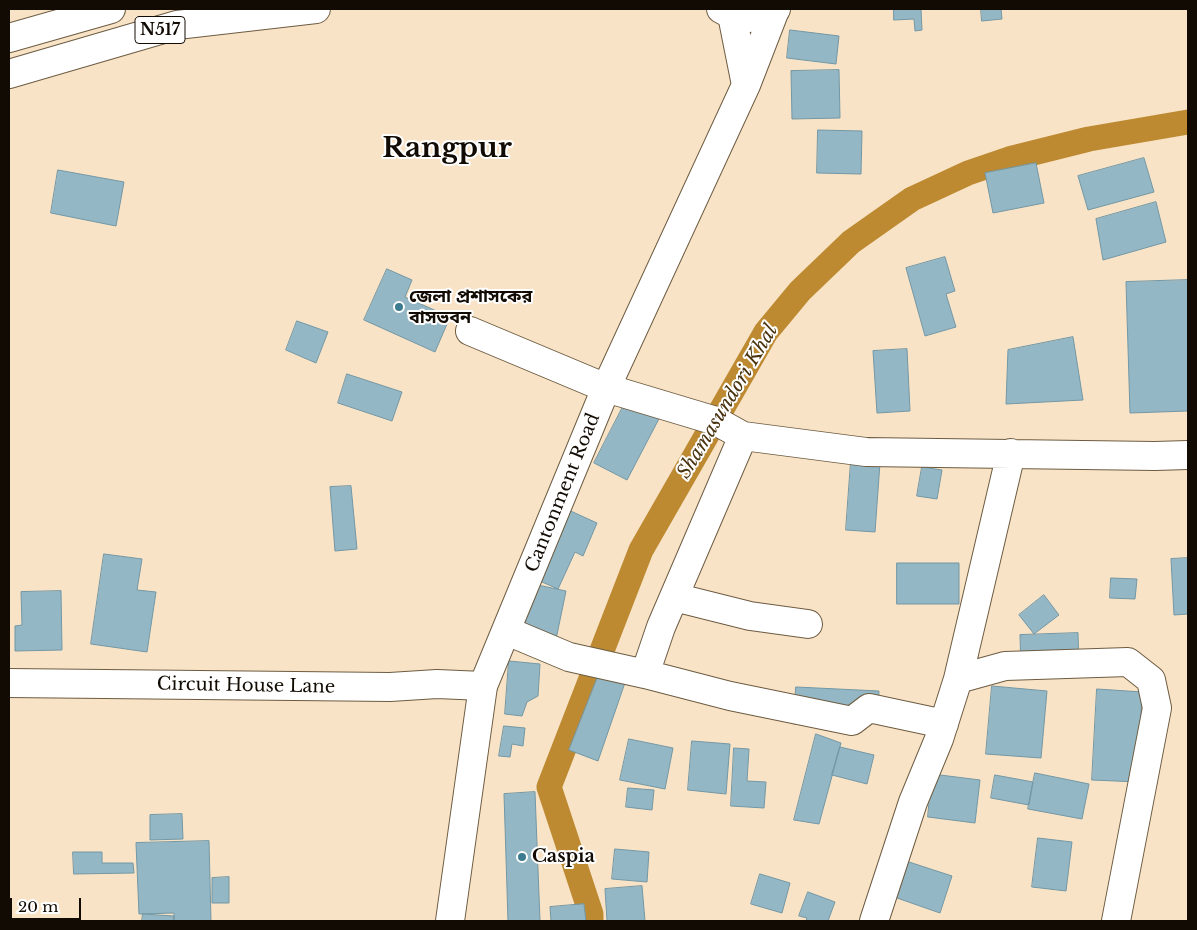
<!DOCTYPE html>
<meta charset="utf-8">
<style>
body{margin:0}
#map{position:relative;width:1197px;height:930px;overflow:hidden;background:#f8e3c6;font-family:"Libre Baskerville",serif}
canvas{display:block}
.frame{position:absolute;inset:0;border:10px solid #120b03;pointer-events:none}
.scale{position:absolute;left:10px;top:898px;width:71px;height:22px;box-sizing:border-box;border:2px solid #120b03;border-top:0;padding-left:6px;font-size:15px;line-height:18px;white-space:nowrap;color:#120b03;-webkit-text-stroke:4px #fff;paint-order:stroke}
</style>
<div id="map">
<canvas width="1197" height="930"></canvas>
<div class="frame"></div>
<div class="scale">20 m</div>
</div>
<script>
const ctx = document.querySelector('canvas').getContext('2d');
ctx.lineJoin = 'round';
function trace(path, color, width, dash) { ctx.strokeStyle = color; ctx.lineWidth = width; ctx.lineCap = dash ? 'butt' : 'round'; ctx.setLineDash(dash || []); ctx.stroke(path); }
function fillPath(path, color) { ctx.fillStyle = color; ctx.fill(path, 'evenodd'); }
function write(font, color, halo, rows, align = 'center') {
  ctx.font = font + ' "Libre Baskerville","Noto Sans Bengali",serif'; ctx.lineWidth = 4; ctx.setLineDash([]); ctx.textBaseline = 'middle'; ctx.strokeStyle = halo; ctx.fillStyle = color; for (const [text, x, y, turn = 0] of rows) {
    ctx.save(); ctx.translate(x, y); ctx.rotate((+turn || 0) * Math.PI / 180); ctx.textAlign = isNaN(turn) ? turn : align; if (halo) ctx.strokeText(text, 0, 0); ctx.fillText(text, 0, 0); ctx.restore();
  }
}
trace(new Path2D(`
 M591,921V914L549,787L641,550L766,332L800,291L851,242L912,199L968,173L1009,159L1089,139L1188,122`), '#bd8a32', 25);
const building = new Path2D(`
 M894,9H921L922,30L915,31L914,19L894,20Z
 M981,9H1001L1002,19L982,21Z
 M790,30L839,36L836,64L787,58Z
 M839,70L840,118L792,119L791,71Z
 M818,130L862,131L861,174L817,173Z
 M1144,158L1154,192L1088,210L1078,176Z
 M1036,163L1044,203L993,213L985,173Z
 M58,170L124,182L116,226L51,213Z
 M1156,202L1166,242L1103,260L1096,219Z
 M945,257L955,291L946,294L956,327L925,336L906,268Z
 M387,269L412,280L405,297L450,317L435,352L364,320Z
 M1188,280V411L1130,413L1126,282Z
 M297,321L328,332L316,363L286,350Z
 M1073,337L1083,400L1006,404L1008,350Z
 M907,349L910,411L877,413L873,351Z
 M347,374L402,392L392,421L338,403Z
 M628,397L661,415L627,480L594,463Z
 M851,461L880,463L875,532L846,530Z
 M922,467L942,470L937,499L917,496Z
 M351,486L357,549L335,551L330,487Z
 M564,508L597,523L583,556L575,552L558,589L533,578Z
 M104,554L142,559L137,590L156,592L147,652L91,644Z
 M1188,558V614L1174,615L1171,559Z
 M897,563H959V604H897Z
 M1111,578L1137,579L1135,599L1110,598Z
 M533,584L566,591L554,649L522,642Z
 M61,591L62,650L15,651V626L22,625L21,592Z
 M1044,595L1059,615L1034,634L1019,615Z
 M1078,633L1079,669L1021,671L1020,635Z
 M509,661L540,664L538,696L527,702L522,716L505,714Z
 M602,666L628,674L598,761L569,750Z
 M992,686L1047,691L1041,758L986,754Z
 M796,687L879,691L878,713L841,726L794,724Z
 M1097,689L1142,692L1138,782L1092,780Z
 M504,726L525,728L523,746L512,744L510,757L499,756Z
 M816,734L841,743L819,824L794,820Z
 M629,739L673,748L665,789L620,780Z
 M692,741L730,744L726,794L688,790Z
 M840,747L874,755L867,784L832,775Z
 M734,748L749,749L747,781L766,782L764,808L731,806Z
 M1035,773L1089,784L1082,819L1028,809Z
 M932,774L980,780L975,823L928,817Z
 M995,775L1033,782L1029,805L991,798Z
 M628,788L654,790L652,810L626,807Z
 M535,792L540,921H508L504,794Z
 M182,814L183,839L150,840V815Z
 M1038,838L1072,842L1066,891L1032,887Z
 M209,841L211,921H174V913L139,914L136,843Z
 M615,849L649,852L647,882L612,879Z
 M73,852H102V863H133L134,873L74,874Z
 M909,862L952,876L940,913L897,898Z
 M760,874L790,883L782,913L751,904Z
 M229,877V903H212V878Z
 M642,886L645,921H607L605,889Z
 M808,892L835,902L828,921H806L807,918L799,916Z
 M584,904L586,921H551L550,907Z
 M143,914L174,916L173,921H142Z`);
fillPath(building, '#93b7c5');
trace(building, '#7397a4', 1);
const minor = new Path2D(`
 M470,331L606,388L716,421L743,436L866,452L1155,456L1188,455
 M1011,453L958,679L1005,666L1128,662L1151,680L1157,708L1116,921
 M674,597L750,616L808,624
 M507,631L569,657L645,674L730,696L852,721L869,708L944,724
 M645,674L661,627L743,436
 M9,683L390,687L437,684L483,686
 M874,921L913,802L939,739L958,679`);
const major = new Path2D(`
 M732,15L746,85
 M450,921L483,686L606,388L746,85L775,10`);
const highway = new Path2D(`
 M721,9C739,20 758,22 776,9
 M9,38L111,9
 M9,74L177,25L316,9`);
trace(minor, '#6d5c42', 30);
trace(major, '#6d5c42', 30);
trace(highway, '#6d5c42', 30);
trace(minor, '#fff', 28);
trace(major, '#fff', 28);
trace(highway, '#fff', 28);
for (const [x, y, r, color] of [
 [399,307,5,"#3c7b90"],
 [522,857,5,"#3c7b90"]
]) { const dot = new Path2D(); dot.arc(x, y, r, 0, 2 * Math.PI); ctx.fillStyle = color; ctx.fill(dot); trace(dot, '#fff', 2); }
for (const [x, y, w] of [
 [160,30,50]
]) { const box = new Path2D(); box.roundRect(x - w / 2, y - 13.5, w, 27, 4); ctx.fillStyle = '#fff'; ctx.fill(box); trace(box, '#120b03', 1); }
write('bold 16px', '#120b03', null, [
 ["N517",160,30]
]);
write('bold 18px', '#120b03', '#fff', [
 ["জেলা প্রশাসকের",409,297],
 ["বাসভবন",409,318],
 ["Caspia",532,857]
], 'left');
write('18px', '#120b03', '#fff', [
 ["Cantonment Road",563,493,-68],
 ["Circuit House Lane",246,686,1]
]);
write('italic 19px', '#4a3410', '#fff', [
 ["Shamasundori Khal",728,402,-59]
]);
write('bold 28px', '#120b03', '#fff', [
 ["Rangpur",447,149]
]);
</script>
